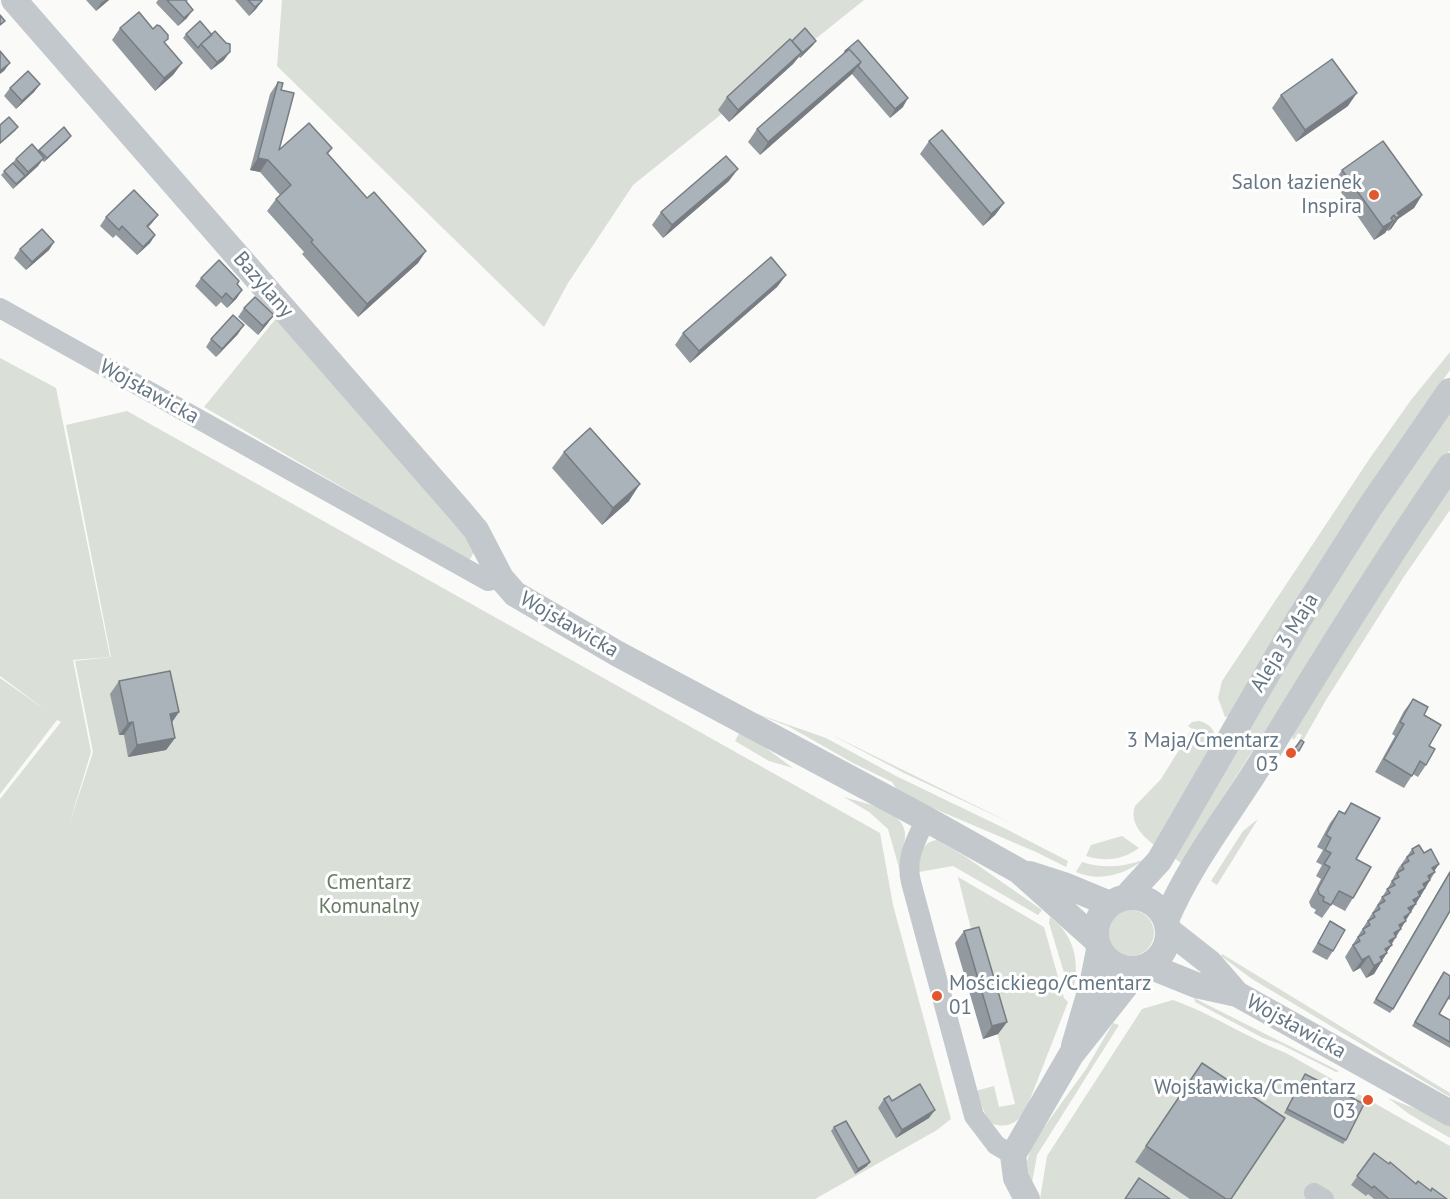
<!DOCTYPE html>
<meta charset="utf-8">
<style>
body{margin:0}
canvas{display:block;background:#fafaf8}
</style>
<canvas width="1450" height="1199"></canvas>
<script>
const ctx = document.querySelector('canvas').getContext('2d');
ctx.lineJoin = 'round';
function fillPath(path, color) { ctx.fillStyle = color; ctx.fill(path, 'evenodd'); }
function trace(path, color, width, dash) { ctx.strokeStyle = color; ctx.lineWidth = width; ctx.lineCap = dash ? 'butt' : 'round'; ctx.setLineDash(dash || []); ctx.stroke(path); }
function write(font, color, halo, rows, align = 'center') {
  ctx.font = font + ' "PT Sans",sans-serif'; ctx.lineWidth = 6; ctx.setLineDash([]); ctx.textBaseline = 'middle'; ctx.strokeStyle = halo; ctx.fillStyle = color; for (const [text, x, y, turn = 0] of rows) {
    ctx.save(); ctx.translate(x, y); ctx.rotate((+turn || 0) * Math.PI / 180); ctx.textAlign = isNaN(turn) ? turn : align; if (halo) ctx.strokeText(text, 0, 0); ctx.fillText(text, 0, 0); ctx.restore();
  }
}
fillPath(new Path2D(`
 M282,0H864L633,185L568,283L544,327L277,66Z
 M278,316L473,545L475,551L470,559L464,558L204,407Z
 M1450,352V370L1415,420L1230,716L1225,717L1218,698L1222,681L1370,458L1411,400Z
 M0,358L56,388L110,657L73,660L91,752L69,825L93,752L75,661L111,657L66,425L127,411L880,833L893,905L951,1119L937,1130L815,1199H0V799L61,722L57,720L0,794V678L47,711L0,676Z
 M1450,405V450L1353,593L1181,863L1173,857L1305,631Z
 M1450,484V510L1403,578L1326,700L1301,744L1298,743L1302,735L1298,733L1294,740L1292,738L1296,726Z
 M723,702L826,738L896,776L1008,830L1068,861L1066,867L1036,852L900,794L892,782L853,763L788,726Z
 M1199,721C1211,724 1215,730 1216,743L1156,846C1143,837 1129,823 1135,806L1161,779L1192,729L1188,726L1192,722Z
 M741,730L793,768L769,761L735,741Z
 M830,734L1015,825L904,773Z
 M844,797C863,803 909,811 905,838C903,853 898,859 901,875L888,829L869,812Z
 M1258,819L1217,885L1211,881L1243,831Z
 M1122,836L1139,848C1122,860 1106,862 1086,856L1091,845Z
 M937,840L966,857L1042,910L1038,915L953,866L919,872C919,859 921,841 937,840Z
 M1143,860C1124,875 1099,882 1076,872L1082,862C1103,869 1122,867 1143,860Z
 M958,877L1044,927L1064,998L1068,1002L1027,1107C1019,1122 1009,1129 993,1124L987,1118L975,1091L994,1086L999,1107L1015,1104Z
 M1108 933a23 23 0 1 1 46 0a23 23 0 1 1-46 0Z
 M1050,917C1075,935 1080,963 1073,991L1068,986L1049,923Z
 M1222,954L1450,1093V1097L1252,979L1221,956Z
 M1194,998L1339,1071L1336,1072L1280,1044L1263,1038L1195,1002Z
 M1173,1000C1213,1014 1247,1038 1286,1053L1450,1146V1199H1040L1047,1156L1142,1009Z
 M1113,1023L1119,1025L1037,1155L1031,1188L1027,1162L1032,1144L1086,1069Z
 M1388,1098L1424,1112L1450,1126V1138L1409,1114Z`), '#dadfd7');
trace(new Path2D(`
 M0,308L488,581L501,578
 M926,819C916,840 905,858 911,882L974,1116L996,1145L1013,1155
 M1314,1193L1324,1199`), '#c3c8cc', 20);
trace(new Path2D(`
 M14,0L460,511L476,530L501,578L515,594L618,654L926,819L1019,871L1095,939
 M1030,874L1064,885L1110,904
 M1096 933a36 36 0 1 1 72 0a36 36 0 1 1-72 0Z
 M1126,897L1159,861L1299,619L1370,507L1450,391
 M1166,920C1190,863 1230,813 1262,761C1323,661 1384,562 1450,466
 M1168,930L1210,963L1237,994
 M1149,966L1196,985L1237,994L1450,1113
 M1074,1046L1092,985L1099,950
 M1027,1199L1016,1178L1013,1155L1071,1055L1139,969`), '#c3c8cc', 26);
fillPath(new Path2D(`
 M86,0H109L96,11Z
 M158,0H188L186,2L187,18L178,26L156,3Z
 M235,0H262V1L256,9L249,16Z
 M120,28L153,29L182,63L173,75L155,91L112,40Z
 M186,34L224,60L211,70L183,38Z
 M792,41H816L813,45L800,58L799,57L793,64L729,122L718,110L727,97Z
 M845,51L903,107L890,118L852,74L760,155L748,142L757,129L842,55Z
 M278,82L281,90L279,150L332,148L328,154L367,198L426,251L418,263L358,317L302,254L304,252L267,211L276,199L280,195L260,172L250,170L270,94Z
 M40,84L34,92L16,109L4,96L10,88Z
 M1281,95L1348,106L1296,142L1272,108Z
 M68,140L44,162L42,160L38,166L13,189L1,175L16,159Z
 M929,141L1004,203L995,215L983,226L920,154Z
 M1342,170L1422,195L1414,208L1398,219L1391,229L1388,231L1387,230L1385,233L1374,240L1334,182Z
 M729,181L663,238L652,225L661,212Z
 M158,215L148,227L155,235L150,243L137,255L116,235L113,238L100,226L106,217Z
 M54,242L49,250L26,270L14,258L20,249Z
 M786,275L777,287L690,363L675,345L683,333Z
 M201,278L239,281L237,284V298L227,308L221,302L216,307L195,286Z
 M244,308L268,323L258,335L238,317Z
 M238,334L216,357L206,347L211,339Z
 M564,452L629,501L602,525L552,468Z
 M119,681L179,712L172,722L175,738L166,750L128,757L124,735H119L110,694Z
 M1413,699L1424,715L1429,746L1426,765L1418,777L1413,774L1404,788L1375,772L1395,736L1392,734L1404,711Z
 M1301,740L1304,742L1296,755L1292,753Z
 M1351,803L1356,859L1353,898L1345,911L1332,904L1322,918L1314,913L1316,910L1311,907L1309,902L1321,879L1316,876L1322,865L1316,862L1323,850L1317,847L1330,823L1339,811L1344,813Z
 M1412,849L1435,872L1374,974L1366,978L1360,968L1353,972L1345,957L1389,886L1398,869Z
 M1447,876L1393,1009L1390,1013L1373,1003Z
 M1330,921L1333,951L1327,960L1312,952L1325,930Z
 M964,931L1007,1022L998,1034L983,1039L955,943Z
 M1441,976H1450V1000L1448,999L1439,1014L1450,1020V1048L1412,1026Z
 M1202,1063L1231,1199H1190L1135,1162Z
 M1305,1074L1346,1140L1343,1144L1284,1113Z
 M884,1099L892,1101L929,1118L896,1138L878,1108Z
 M834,1127L867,1166L855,1174L831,1131Z
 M1374,1153L1416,1184L1447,1199H1374L1368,1194L1366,1196L1351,1185Z`), '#929a9f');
fillPath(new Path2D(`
 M105,0H109L96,11L101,3Z
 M262,1L256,9L249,16L255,7Z
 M193,10L187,18L178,26L184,18Z
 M816,41L813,45L800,58L802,53Z
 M230,52L224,60L211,70L217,62Z
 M802,52L793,64L729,122L738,110Z
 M861,62L852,74L760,155L768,142Z
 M10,63L4,71L0,74V71Z
 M182,63L173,75L155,91L164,78Z
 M40,84L34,92L16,109L22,101Z
 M1357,93L1348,106L1296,142L1305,130Z
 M908,98L903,107L890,118L895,109Z
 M18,127L15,131L0,144V143Z
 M71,136L68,140L44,162L47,158Z
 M44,158L38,166L13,189L28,172Z
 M258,158L268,160L260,172L250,170Z
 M738,169L729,181L663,238L672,225Z
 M1422,195L1414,208L1398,219L1391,229L1388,231L1396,218L1397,213Z
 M1004,203L995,215L983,226L991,214Z
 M158,215L152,223L141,234L147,226Z
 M1394,215L1388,224L1393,221L1385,233L1374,240L1383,227Z
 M155,235L150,243L137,255L143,247Z
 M54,242L49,250L26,270L32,262Z
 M426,251L418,263L358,317L367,304Z
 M786,275L777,287L690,363L699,351Z
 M242,290L237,298L227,308L233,300Z
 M274,315L268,323L258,335L263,326Z
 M244,325L238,334L216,357L222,349Z
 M640,484L629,501L602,525L613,508Z
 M179,712L170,725V714Z
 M133,722L124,735H119L128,723Z
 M175,738L166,750L128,757L137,745Z
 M1439,864L1428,881L1430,880L1390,946L1392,945L1385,954L1387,953L1381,962L1382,961L1374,974L1366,978L1374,966L1432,868Z
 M1369,956L1360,968L1353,972L1362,960Z
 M1007,1022L998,1034L983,1039L992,1026Z
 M935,1110L929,1118L896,1138L902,1130Z
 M870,1162L867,1166L855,1174L858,1169Z`), '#777d82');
const building = new Path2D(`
 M167,0H185L193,10L184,18Z
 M248,0H262V1L255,7Z
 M139,12L153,29L157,25L160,26L168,35V39L164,42L182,63L164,78L120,28Z
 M0,15L5,21L0,25Z
 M200,21L212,35L201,44L198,48L186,34Z
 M805,28L816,41L802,53L792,41Z
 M215,31L226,43L230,44V52L217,62L201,44Z
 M790,39L802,52L738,110L727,97Z
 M858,40L908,98L895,109L858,66L861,62L849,49L846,52L845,51Z
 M849,49L861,62L768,142L757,129Z
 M0,51L10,63L0,71Z
 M1332,59L1357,93L1305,130L1281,95Z
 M28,71L40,84L22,101L10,88Z
 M278,82L283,83L281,90L294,93L279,150L309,123L332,148L327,153L367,198L374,192L426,251L367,304L311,242L313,240L276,199L291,185L268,160L258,158Z
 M9,117L18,127L0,143V125Z
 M64,127L71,136L47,158L39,150Z
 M942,130L1004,203L991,214L929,141Z
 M1383,141L1422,195L1397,213L1400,216L1396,218L1394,215L1391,218L1393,221L1383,227L1342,170Z
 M32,144L44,158L28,172L16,159Z
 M726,156L738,169L672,225L661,212Z
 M13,163L25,176L16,184L4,171Z
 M134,190L158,215L147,226L155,235L143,247L122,226L119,230L106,217Z
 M42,229L54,242L32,262L20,249Z
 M771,257L786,275L699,351L683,333Z
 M219,260L239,281L237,284L242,290L233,300L226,293L222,298L201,278Z
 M255,297L274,315L263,326L244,308Z
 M233,315L244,325L222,349L211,339Z
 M590,428L640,484L613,508L564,452Z
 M170,671L179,712L170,714L175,738L137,745L133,722L128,723L119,681Z
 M1413,699L1428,707L1424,715L1441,725L1429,746L1435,749L1426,765L1420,761L1412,776L1384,759L1404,724L1400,722Z
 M1301,740L1304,742L1299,751L1295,748Z
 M1351,803L1380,818L1356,859L1371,867L1353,898L1339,891L1331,905L1323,901L1324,897L1319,894L1318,889L1330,867L1324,864L1331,853L1325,850L1331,838L1326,835L1339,811L1345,814Z
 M1419,845L1424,853L1431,849L1439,864L1432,868L1435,872L1428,876L1430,880L1423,884L1425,888L1418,892L1420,896L1413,900L1416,904L1408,908L1411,912L1404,917L1406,921L1399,925L1401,929L1394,933L1396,937L1389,941L1392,945L1385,949L1387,953L1380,957L1382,961L1374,966L1369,956L1362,960L1353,945L1360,941L1358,937L1365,933L1363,929L1370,925L1368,921L1375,917L1373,913L1380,909L1378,905L1385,901L1382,897L1390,893L1387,889L1395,885L1392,881L1399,877L1397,873L1404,869L1402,865L1409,861L1407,857L1414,853L1412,849Z
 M1450,872V911L1393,1009L1376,999Z
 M1330,921L1345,930L1333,951L1318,943Z
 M979,927L1007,1022L992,1026L964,931Z
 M1444,972L1450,976V995L1439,1014L1450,1020V1042L1415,1022Z
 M1202,1063L1285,1118L1231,1199H1226L1146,1146Z
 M1305,1074L1364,1104L1346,1140L1287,1109Z
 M920,1084L935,1110L902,1130L884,1099L889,1096L892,1101Z
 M846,1121L870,1162L858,1169L834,1127Z
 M1374,1153L1389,1164L1390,1162L1416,1184L1418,1181L1431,1191L1432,1188L1447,1199H1389L1374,1186L1372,1188L1357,1176Z
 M1139,1178L1170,1199H1125Z`);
fillPath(building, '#aab3b9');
trace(building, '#777d82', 1.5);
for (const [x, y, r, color] of [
 [1374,195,6,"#e4572e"],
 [1291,753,6,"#e4572e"],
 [937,996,6,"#e4572e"],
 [1368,1100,6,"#e4572e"]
]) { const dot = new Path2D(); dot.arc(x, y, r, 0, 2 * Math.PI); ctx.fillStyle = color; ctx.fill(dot); trace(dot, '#fff', 2); }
write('21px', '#657683', '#fff', [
 ["Salon łazienek",1362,183],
 ["Inspira",1362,207],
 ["3 Maja/Cmentarz",1279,741],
 ["03",1279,765],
 ["Mościckiego/Cmentarz",949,984,"left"],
 ["01",949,1008,"left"],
 ["Wojsławicka/Cmentarz",1356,1088],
 ["03",1356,1112]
], 'right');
write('21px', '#657683', '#fff', [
 ["Bazylany",263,285,49],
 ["Wojsławicka",149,392,29],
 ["Wojsławicka",569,625,30],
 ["Aleja 3 Maja",1285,643,-59],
 ["Wojsławicka",1296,1027,29]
]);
write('21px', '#687a64', '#fff', [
 ["Cmentarz",369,883],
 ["Komunalny",369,907]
]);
</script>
